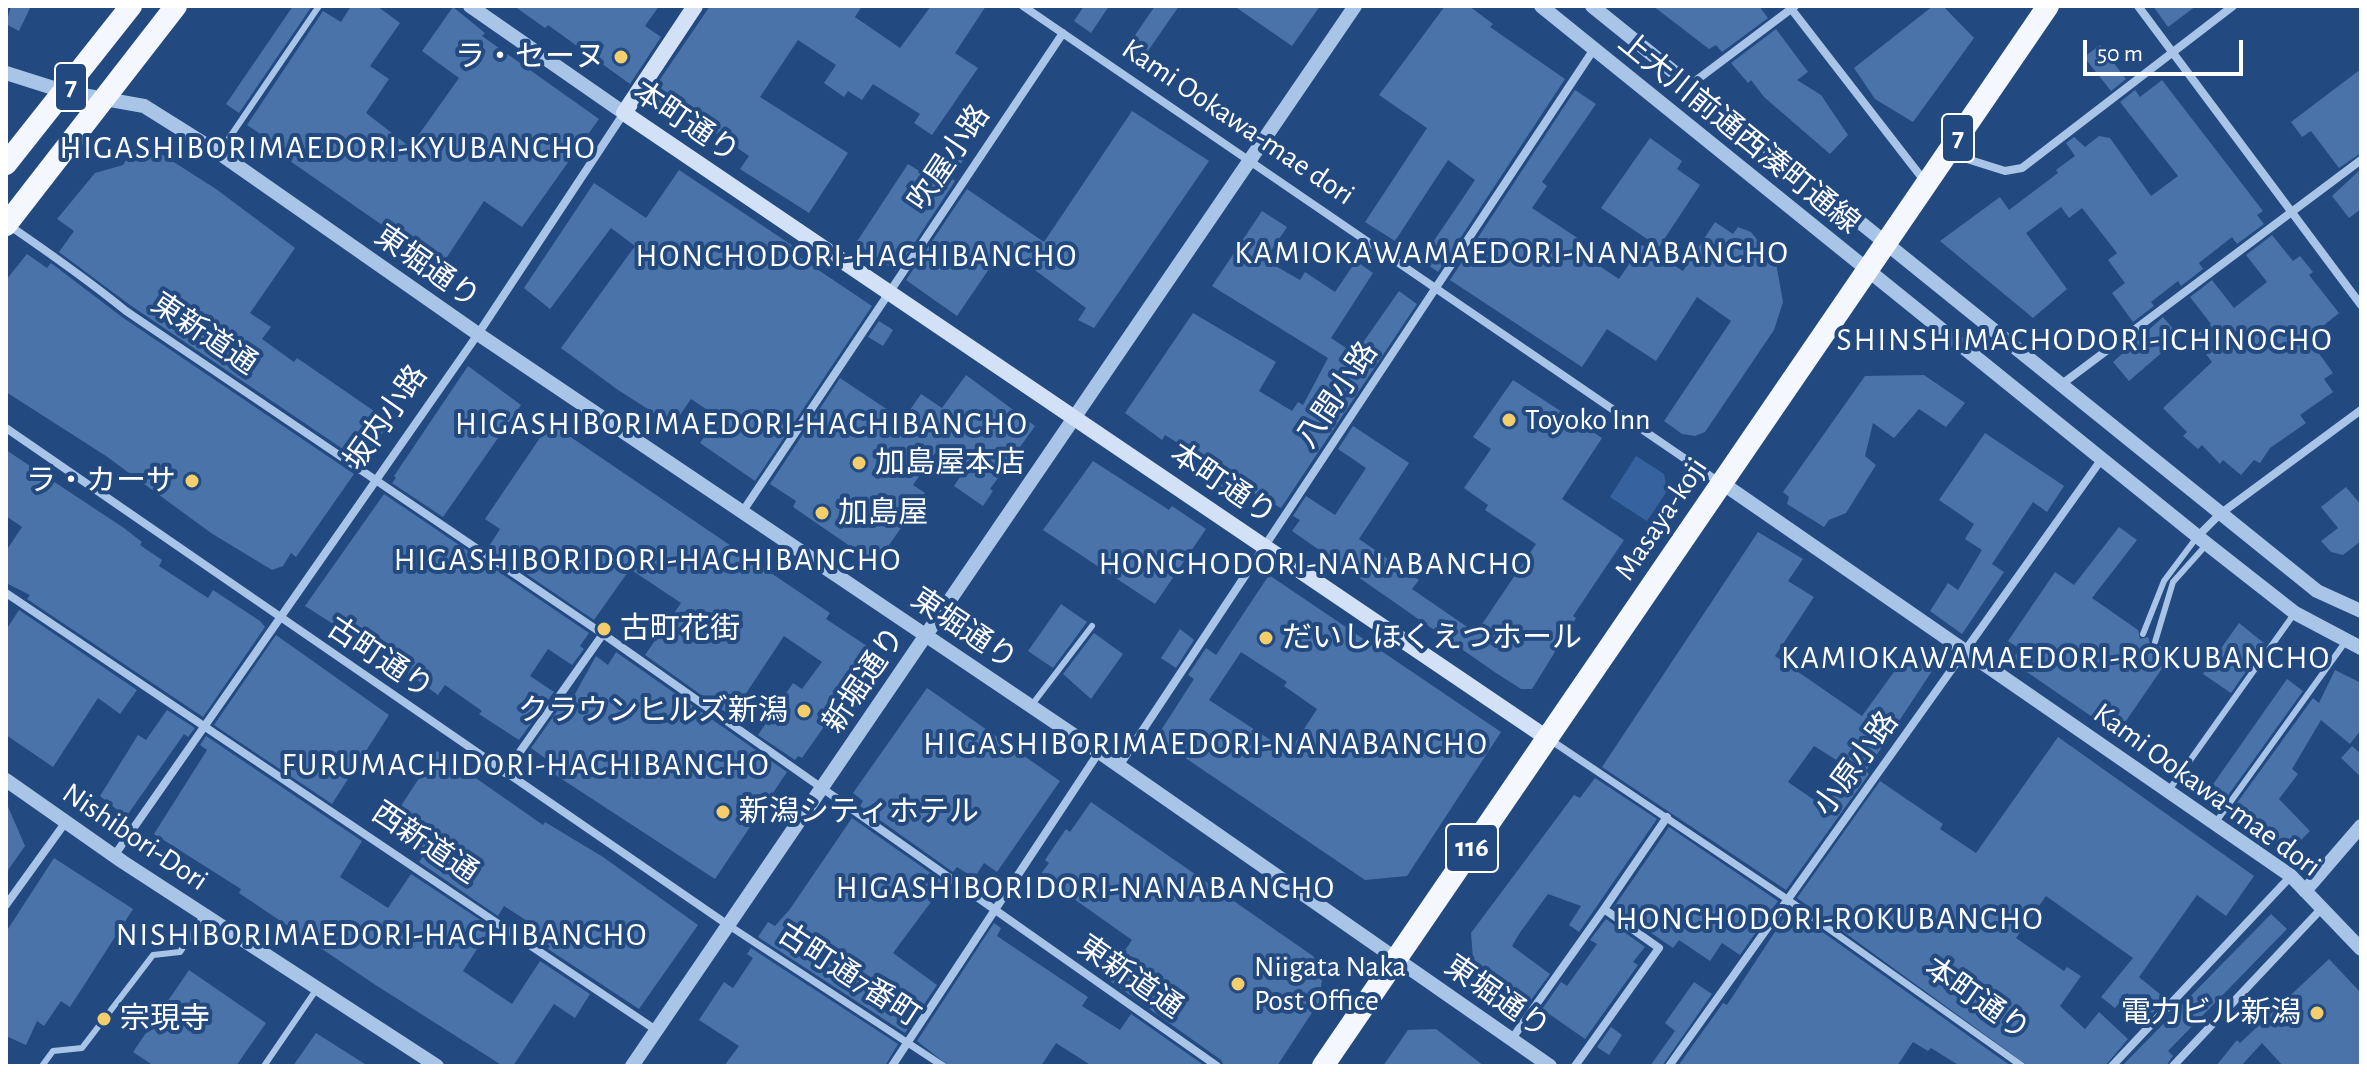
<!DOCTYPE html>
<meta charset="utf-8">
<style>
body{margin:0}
#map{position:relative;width:2367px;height:1072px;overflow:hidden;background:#224a81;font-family:"Alegreya Sans",sans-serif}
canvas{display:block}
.frame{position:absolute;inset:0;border:8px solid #fff;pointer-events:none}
.scale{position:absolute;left:2083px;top:40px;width:160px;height:36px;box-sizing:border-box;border:4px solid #fff;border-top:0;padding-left:10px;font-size:24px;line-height:28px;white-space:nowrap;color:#fff;-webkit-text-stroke:6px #224a81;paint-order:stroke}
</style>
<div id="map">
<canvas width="2367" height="1072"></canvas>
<div class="frame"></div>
<div class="scale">50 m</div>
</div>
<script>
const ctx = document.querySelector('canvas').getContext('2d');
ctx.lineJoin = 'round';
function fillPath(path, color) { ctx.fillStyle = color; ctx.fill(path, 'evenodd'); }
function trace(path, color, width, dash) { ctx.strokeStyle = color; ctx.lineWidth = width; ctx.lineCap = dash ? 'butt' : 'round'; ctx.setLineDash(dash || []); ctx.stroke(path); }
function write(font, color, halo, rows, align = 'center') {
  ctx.font = font + ' "Alegreya Sans","Noto Sans JP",sans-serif'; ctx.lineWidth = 8; ctx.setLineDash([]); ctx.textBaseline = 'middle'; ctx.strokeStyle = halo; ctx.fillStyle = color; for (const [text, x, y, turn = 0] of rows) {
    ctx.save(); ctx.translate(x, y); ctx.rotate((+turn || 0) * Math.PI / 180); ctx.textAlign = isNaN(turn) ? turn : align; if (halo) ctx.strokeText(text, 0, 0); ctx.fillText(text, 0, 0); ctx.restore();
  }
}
fillPath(new Path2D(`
 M1636,456L1664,474L1667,491L1647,521L1610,497Z`), '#36639f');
fillPath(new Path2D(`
 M11,6H31L19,31L6,24Z
 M293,6H312L239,113L226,104Z
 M351,6H377L400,23L370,66L389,79L366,113L410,147L459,78L422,51L453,7L485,33L482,36L599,119L522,227L484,201L441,266L280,154L283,149L247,125L323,11L341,22Z
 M514,6H659L645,26L661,37L630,84L548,25L545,28Z
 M710,6H862L855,17L900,48L931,6H986L955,53L978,68L932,135L914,123L920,114L873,84L862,100L848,91L844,97L824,83L836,65L798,40L760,97L848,153L809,213L740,169L749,156L695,119L698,115L670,96L663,107L648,97Z
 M1084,6H1109L1091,33L1074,21Z
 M1155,6H1179L1141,61L1125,50Z
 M1234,6H1320L1292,46Z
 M1445,6H1469L1493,24L1490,27L1565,79L1438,272L1421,260L1475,180L1448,160L1395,241L1365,222L1427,128L1379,95Z
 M1653,6H1759L1768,18L1722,52L1716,45L1709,49Z
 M1933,6H1943L1974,38L1913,122L1875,99L1854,68Z
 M2153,6H2196L2168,27Z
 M1776,29L1808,72L1797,80L1821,95L1848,135L1830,154L1764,97L1751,80L1748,83L1731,63Z
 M2100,45L2126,79L2111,91L2084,57Z
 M2361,69V153L2339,168L2311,131L2302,137L2291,122Z
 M2162,80L2263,211L2257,215L2264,224L2237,244L2232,237L2199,263L2203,269L2181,286L2178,281L2151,302L2154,306L2133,322L2112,293L2125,283L2108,260L2117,253L2082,208L2069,218L2061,207L2026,233L2067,289L2033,318L1940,241L2000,197L2009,210L2058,173L2056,170L2075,156L2066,143L2074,137L2085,147L2099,136L2110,138L2151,196L2178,176L2120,102L2135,90L2140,97Z
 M1575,90L1596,104L1542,182L1547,186L1532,208L1579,239L1572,248L1619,279L1642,245L1683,271L1715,222L1733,234L1738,227L1751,232L1776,263L1783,302L1774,330L1705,432L1695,436L1682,434L1664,421L1731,321L1697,297L1656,361L1607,329L1582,367L1450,280Z
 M1132,111L1209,161L1094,328L1078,320L1086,308L1004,247L957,316L906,280L967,189L1044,242Z
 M1650,138L1682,161L1677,169L1700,185L1659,247L1601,208Z
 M142,147L155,156L158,152L216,189L295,248L250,313L271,327L262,339L294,362L297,358L390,422L362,462L130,305L59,252L74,231L57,219L95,173L123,165L132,151Z
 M949,148L964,159L951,178L955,181L896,271L856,243L908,164L929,177Z
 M2361,169V209L2349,218L2332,196Z
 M679,170L799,250L796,255L872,306L755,481L700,443L718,417L691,399L673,425L618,390L561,348L635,246L611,228L550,309L524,288L594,183L646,218Z
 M1262,211L1287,227L1265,260L1300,280L1305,272L1335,292L1356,261L1373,273L1331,338L1355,354L1399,291L1417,304L1281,508L1233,482L1228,490L1203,475L1210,463L1165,435L1162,440L1125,413L1193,313L1276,362L1259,391L1292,411L1298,402L1303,405L1328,358L1212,286Z
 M2272,235L2293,261L2300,256L2313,272L2309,275L2339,313L2308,338L2333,373L2324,379L2333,392L2300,415L2306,423L2270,448L2260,463L2254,460L2241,475L2223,460L2220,464L2202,445L2198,449L2183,436L2187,432L2163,408L2212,362L2193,337L2211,324L2190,297L2212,280L2234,308L2267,282L2246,255Z
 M27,254L47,268L51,263L122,317L354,474L296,557L291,553L283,566L272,570L211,533L106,456L6,392V280Z
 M2163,317L2180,337L2129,381L2113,362Z
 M879,321L893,330L883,346L868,337Z
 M468,366L521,405L443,517L392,483L396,478L394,476Z
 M966,375L1035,426L990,489L993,491L983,506L954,486L966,468L938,449L913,485L925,493L876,564L793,507L796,501L770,484L840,378L903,420L921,394L942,408Z
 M1924,375L1965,403L1946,427L1919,409L1894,438L1873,423L1865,456L1876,465L1846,513L1829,520L1824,527L1787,504L1789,497L1783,492L1865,376Z
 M1513,380L1602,438L1562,499L1624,540L1573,616L1576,618L1532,689H1521L1496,673L1292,531L1300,520L1293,516L1306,496L1335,515L1366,468L1338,449L1353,426L1409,463L1359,539L1419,580L1412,589L1476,633L1536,544L1485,510L1488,505L1464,488L1491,449L1473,437Z
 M550,423L830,613L826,619L876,652L802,758L798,756L795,760L758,735L793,683L802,689L822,662L784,636L731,716L645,655L681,603L630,569L594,620L488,548L500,529L485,519Z
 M1985,433L2064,486L2047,512L2033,502L1992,564L2004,572L1962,634L1930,611L1948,583L1958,590L1982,550L1965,539L1974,524L1939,500Z
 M6,450L124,528L142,542L140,545L162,560L159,566L208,598L213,590L260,621L265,627L203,717L27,599L30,595L6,583V551L22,527L6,516Z
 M1093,461L1169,510L1172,506L1206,529L1155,604L1043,530Z
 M2346,487L2361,505V541L2343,555L2331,552L2321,541L2338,528L2321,507Z
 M384,494L589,633L580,646L584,649L572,665L548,649L530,676L554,692L519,740L479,714L482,711L445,685L438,695L356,636L355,638L305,606Z
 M2119,527L2137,540L2092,598L2138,630L2140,639L2148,637L2151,647L2160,646L2172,654L2117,734L2011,661L2020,649L2008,641L2055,572L2074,585Z
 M1758,532L1803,559L1788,581L1814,597L1775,656L1862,716L1907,654L1932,671L1866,771L1869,774L1786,890L1602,767ZM1814,746L1846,766L1820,804L1788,782Z
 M1269,575L1501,732L1407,876L1365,880L1156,738L1194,679L1188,675L1206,648L1216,655ZM1241,652L1287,682L1284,686L1317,709L1289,752L1209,700Z
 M1061,604L1087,622L1053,668L1028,651Z
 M19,610L137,690L120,714L98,698L53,767L6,735V630Z
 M2239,623L2265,644L2231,693L2203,674Z
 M1180,629L1194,640L1176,668L1161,658Z
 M1094,633L1123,654L1091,699L1063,674Z
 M276,635L389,715L332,804L214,725Z
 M616,652L787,772L715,879L554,774L559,768L531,748L565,700L570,703L596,656L608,665Z
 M2335,670L2361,683V730L2350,744L2321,720L2292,769L2298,774L2279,799L2310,831L2290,851L2234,807L2313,698L2319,703Z
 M2287,679L2303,691L2224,801L2209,790Z
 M927,688L1060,781L997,872L984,863L974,878L957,867L953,872L860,806L863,801L853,793Z
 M167,710L195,728L188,737L184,734L126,817L100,796L138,735L146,740Z
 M206,736L362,841L340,877L388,908L411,874L491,927L463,971L512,1004L540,961L590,994L575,1018L554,1004L513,1066H503L374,984L239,893L241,889L154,834L207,750L200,745Z
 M2058,737L2254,876L2226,916L2197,895L2139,977L2166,999L2152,1013L2127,993L2115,1008L2101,997L2133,958L2046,896L2016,938L2064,971L2067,967L2081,976L2060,1006L2085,1029L2099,1012L2128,1039L2105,1066H2028L1797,898L1880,781L1943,824L1940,829L1976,853Z
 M2352,746L2361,754V777L2341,758Z
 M437,751L543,825L545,822L603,857L698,925L639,1009L548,949L550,946L545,943L548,938L533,928L535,926L504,906L498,916L419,862L427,850L389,824Z
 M1595,778L1657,819L1579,932L1569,925L1581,906L1548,894L1519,934L1512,946L1550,974L1528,1004L1489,977L1481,978L1474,972L1471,933L1574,795L1580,798Z
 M6,802L25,846L6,873Z
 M1091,802L1313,956L1323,972L1319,1002L1277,1066H1224L1221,1060L1106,978L1132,940L1040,875L1049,863L1045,860L1066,829L1070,832Z
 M852,818L945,883L893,953L937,985L905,1033L758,937L768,922L775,926L790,909Z
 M1669,827L1778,901L1740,955L1722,943L1710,961L1679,940L1673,948L1614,907Z
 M54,858L133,909L70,1007L61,1001L44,1026L37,1021L26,1045L6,1036V932Z
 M1790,909L2011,1066H1960L1931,1048L1928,1051L1913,1042L1897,1066H1678L1723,1003L1727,1005Z
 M2271,914L2287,929L2168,1051L2173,1056L2166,1066H2122Z
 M1606,919L1645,947L1633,962L1638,965L1585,1039L1542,1009L1561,982L1567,986L1597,944L1590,940Z
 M994,923L1001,928L997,936L1088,997L1082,1006L1120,1030L1131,1014L1205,1066H1092L1056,1043L1041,1066H949L917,1041Z
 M751,948L898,1044L885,1066H724L739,1046L699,1020L724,982L733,988L753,958L747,954Z
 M2329,959L2361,993V1066H2283L2262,1043L2241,1066H2216L2237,1040L2240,1043Z
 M189,970L266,1023L236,1066H154L133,1052Z
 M1694,982L1712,994L1662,1066H1650L1675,1031L1665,1023Z
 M1611,1027L1622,1035L1609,1055L1597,1047Z
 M1436,1029L1484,1066H1383L1408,1030Z
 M316,1033L368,1066H293Z`), '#4a73aa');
trace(new Path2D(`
 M219,153L319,6
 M2143,634L2164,581L2197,537
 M2155,642L2173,582L2207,544
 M1031,706L1092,626
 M2169,790L2294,614
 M2216,822L2346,641
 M42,1066L53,1051L82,1048L153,955L180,952L204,915
 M264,1066L316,990`), '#a8c4e7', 6);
trace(new Path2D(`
 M1549,739L1787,899L2022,1066
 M728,925L943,1066`), '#a8c4e7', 7);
trace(new Path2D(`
 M1023,6L1719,482
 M1789,6L1926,183
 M2138,6L2361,305
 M1690,85L1795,6
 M1948,153L2005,171L2022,168L2233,6
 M7,224C48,252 88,280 126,311L603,634L1217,1066
 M2062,384L2361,160
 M6,428L728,925
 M743,511L1063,33
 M2197,537L2220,514L2361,410
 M6,593L656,1030
 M1119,766L1594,49
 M505,773L603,634
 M114,856L478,334L624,113
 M6,905L65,823
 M1511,1040L1604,909
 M892,1066L1099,752
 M1575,1066L1659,948L1604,909L1667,817
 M1669,1066L2101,460
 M2112,1066L2291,876
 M2173,1066L2322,908`), '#a8c4e7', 8);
trace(new Path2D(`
 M470,6L624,113
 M1541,6L2207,544L2295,613L2361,648
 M1592,6L2317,591L2361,611
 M6,73L66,92L144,106L219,153L478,334L1099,752L1550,1066
 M1722,483L2291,876L2361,949
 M6,780L123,862L437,1066
 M2305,891L2361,826
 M632,1066L1355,6`), '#a8c4e7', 14);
trace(new Path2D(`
 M695,6L624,113L1547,738`), '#d2e1f6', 16);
trace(new Path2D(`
 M6,164L131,6
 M6,225L176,6
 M1323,1066L2048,6`), '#f4f8fe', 22);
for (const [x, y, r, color] of [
 [621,57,8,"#f4ce6a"],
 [1509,420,8,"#f4ce6a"],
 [859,463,8,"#f4ce6a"],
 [192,481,8,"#f4ce6a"],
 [822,513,8,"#f4ce6a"],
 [604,629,8,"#f4ce6a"],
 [1266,638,8,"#f4ce6a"],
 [804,711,8,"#f4ce6a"],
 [723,812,8,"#f4ce6a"],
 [1238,984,8,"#f4ce6a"],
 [2317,1013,8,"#f4ce6a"],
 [104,1019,8,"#f4ce6a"]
]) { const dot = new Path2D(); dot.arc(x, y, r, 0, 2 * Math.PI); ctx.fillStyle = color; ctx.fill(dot); trace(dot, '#224a81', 3); }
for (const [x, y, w] of [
 [71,87,32],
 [1958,138,32],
 [1472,848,52]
]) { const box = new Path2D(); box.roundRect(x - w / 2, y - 24, w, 48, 6); ctx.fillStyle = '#224a81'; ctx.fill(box); trace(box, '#fff', 2); }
write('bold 28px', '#fff', null, [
 ["7",71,87],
 ["7",1958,138],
 ["116",1472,848]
]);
write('30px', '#fff', '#224a81', [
 ["ラ・セーヌ",605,57,"right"],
 ["Toyoko Inn",1525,420],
 ["加島屋本店",875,463],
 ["ラ・カーサ",176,481,"right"],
 ["加島屋",838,513],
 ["古町花街",620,629],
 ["だいしほくえつホール",1282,638],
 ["クラウンヒルズ新潟",788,711,"right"],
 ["新潟シティホテル",739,812],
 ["Niigata Naka",1254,967],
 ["Post Office",1254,1001],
 ["電力ビル新潟",2301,1013,"right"],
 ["宗現寺",120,1019]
], 'left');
write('30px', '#fff', '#224a81', [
 ["本町通り",686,122,34],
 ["Kami Ookawa-mae dori",1238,122,34],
 ["上大川前通西湊町通線",1739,133,39],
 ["吹屋小路",949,158,-56],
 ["東堀通り",427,267,35],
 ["東新道通",204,334,34],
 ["八間小路",1337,395,-56],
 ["坂内小路",386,418,-55],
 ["本町通り",1223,484,34],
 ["Masaya-koji",1661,519,-56],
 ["東堀通り",964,629,34],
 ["古町通り",380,658,34],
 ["新堀通り",864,680,-56],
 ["小原小路",1856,764,-54],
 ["Kami Ookawa-mae dori",2207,790,36],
 ["Nishibori-Dori",135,837,34],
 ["西新道通",425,843,34],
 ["古町通7番町",849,975,33],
 ["東新道通",1130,977,35],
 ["東堀通り",1497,997,35],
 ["本町通り",1977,999,35]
]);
ctx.letterSpacing = '2px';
write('32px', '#fff', '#224a81', [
 ["HIGASHIBORIMAEDORI-KYUBANCHO",328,148],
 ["KAMIOKAWAMAEDORI-NANABANCHO",1512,253],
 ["HONCHODORI-HACHIBANCHO",857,256],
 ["SHINSHIMACHODORI-ICHINOCHO",2085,340],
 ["HIGASHIBORIMAEDORI-HACHIBANCHO",742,424],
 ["HIGASHIBORIDORI-HACHIBANCHO",648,560],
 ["HONCHODORI-NANABANCHO",1316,564],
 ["KAMIOKAWAMAEDORI-ROKUBANCHO",2056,658],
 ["HIGASHIBORIMAEDORI-NANABANCHO",1206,744],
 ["FURUMACHIDORI-HACHIBANCHO",526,765],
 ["HIGASHIBORIDORI-NANABANCHO",1086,888],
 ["HONCHODORI-ROKUBANCHO",1830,919],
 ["NISHIBORIMAEDORI-HACHIBANCHO",382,935]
]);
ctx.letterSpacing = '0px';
</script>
